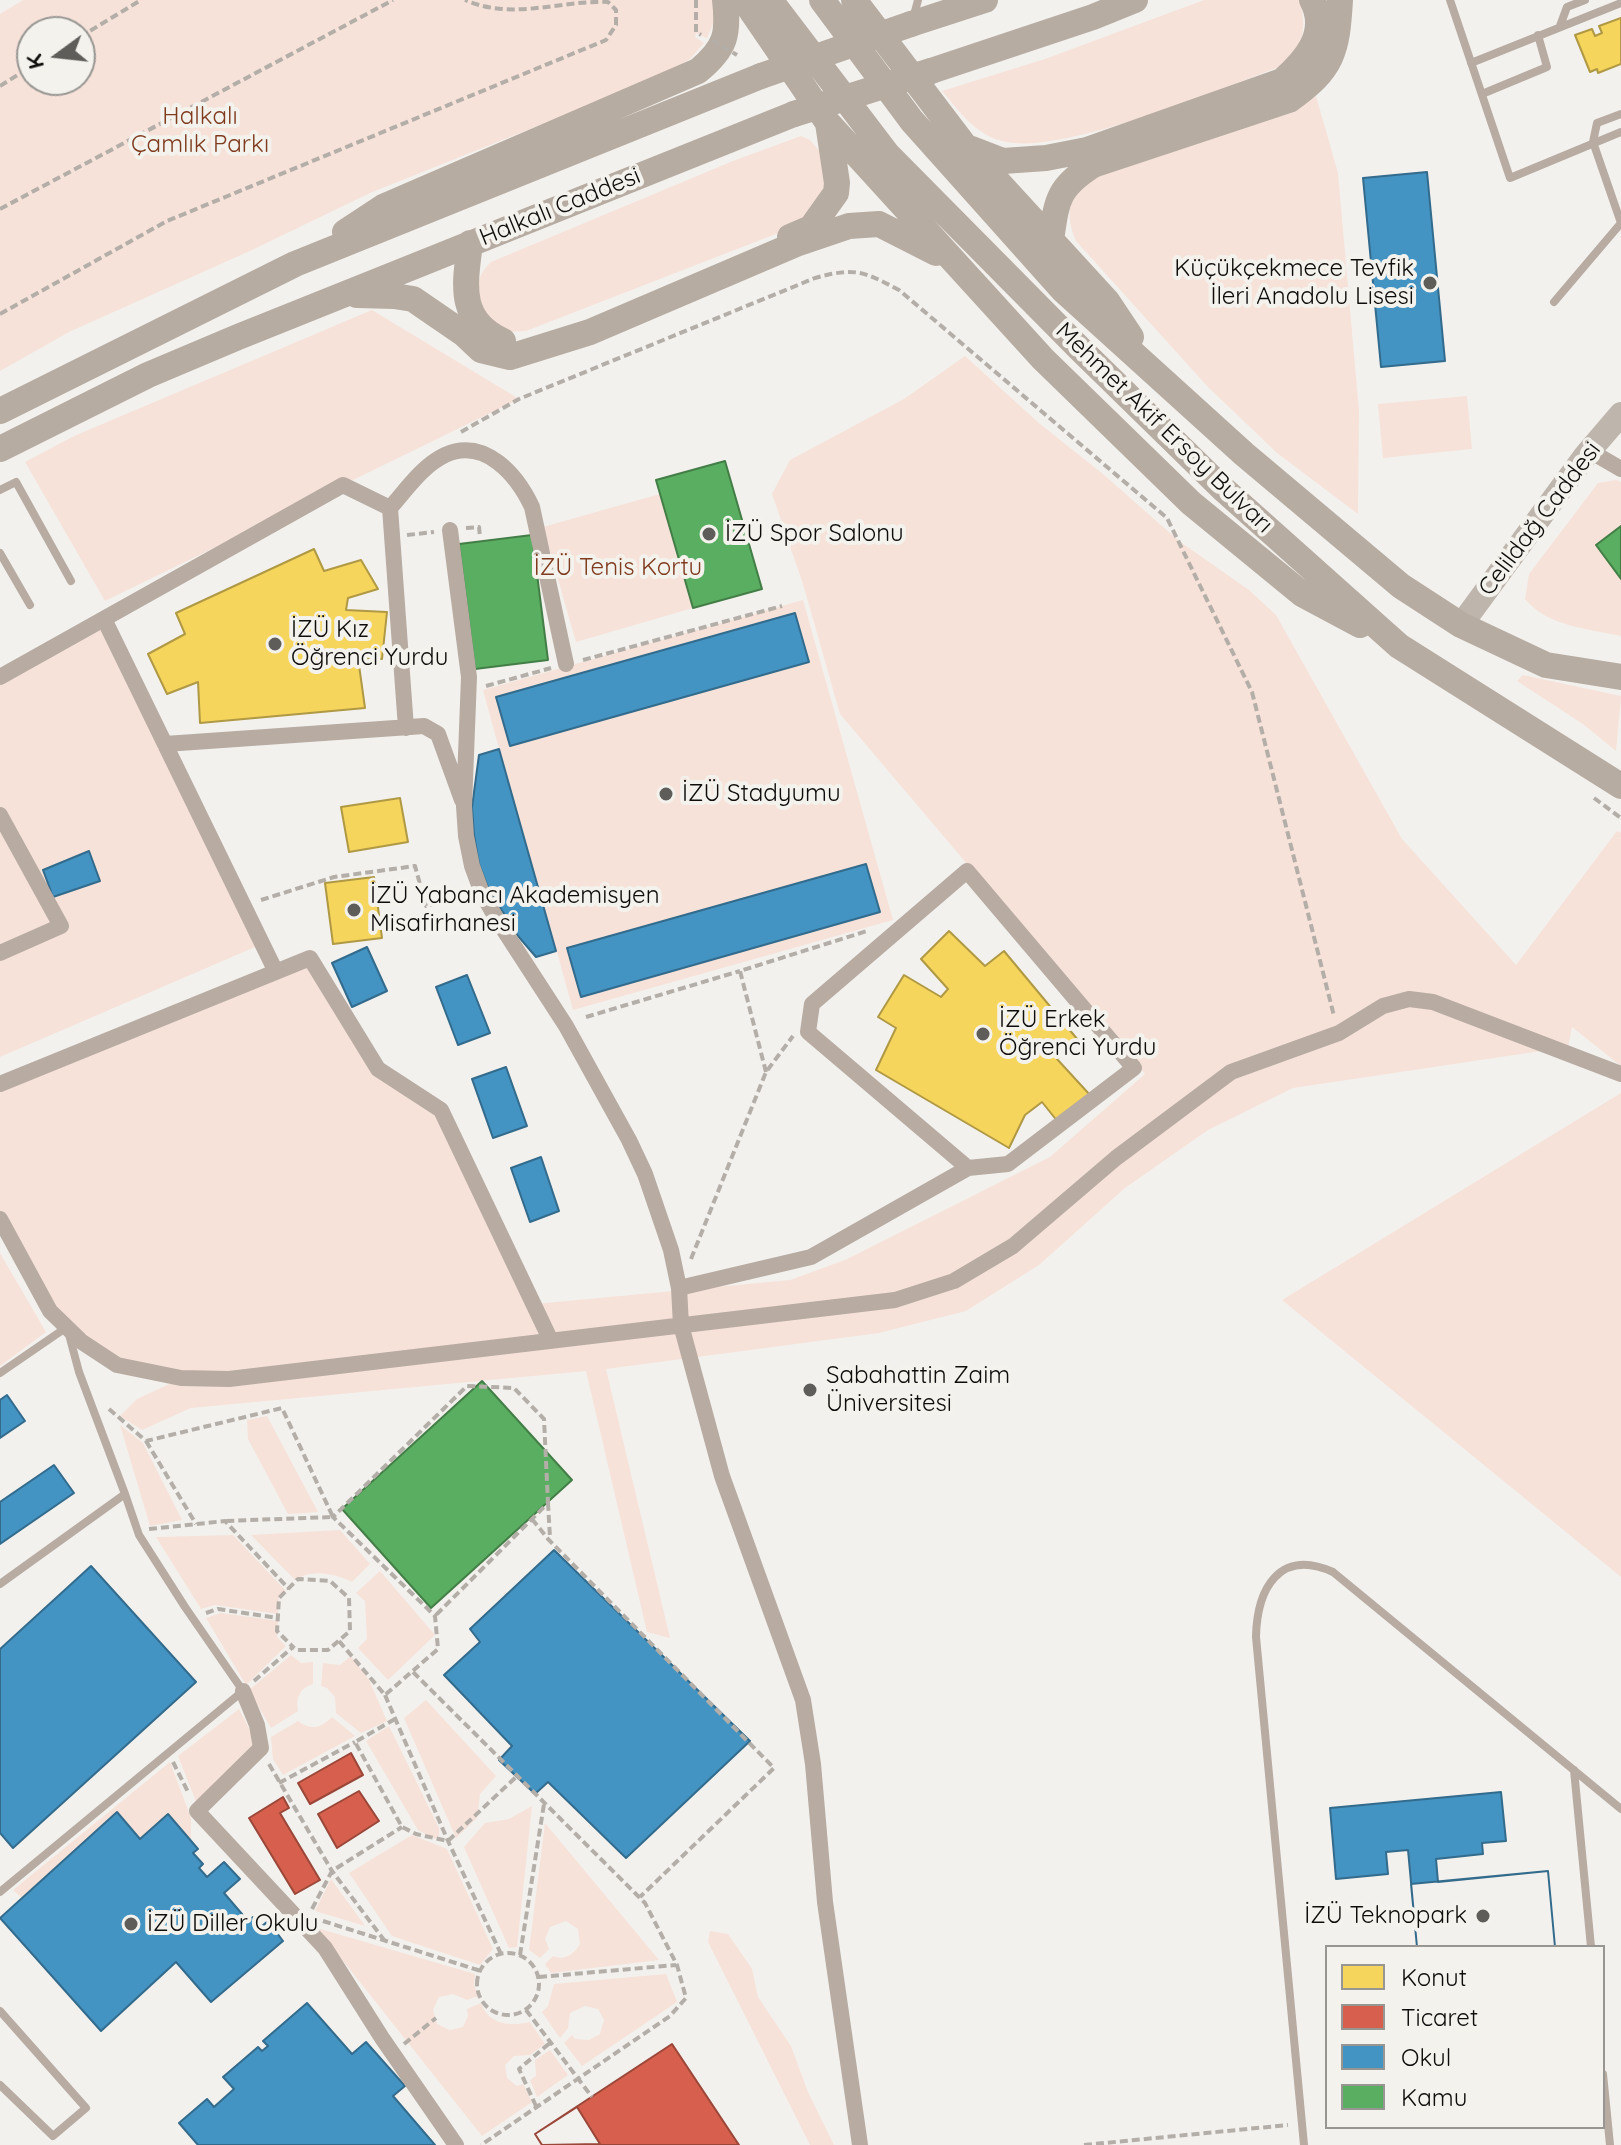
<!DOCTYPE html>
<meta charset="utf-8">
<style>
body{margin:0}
#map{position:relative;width:1621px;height:2145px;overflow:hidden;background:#f3f1ee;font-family:Quicksand,sans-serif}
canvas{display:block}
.legend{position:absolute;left:1325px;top:1945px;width:280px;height:184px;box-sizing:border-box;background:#f4f2ed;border:2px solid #989693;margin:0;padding:10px 14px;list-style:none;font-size:24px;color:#0e0d0b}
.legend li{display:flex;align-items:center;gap:16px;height:40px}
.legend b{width:40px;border:2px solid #989693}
.north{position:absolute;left:16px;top:16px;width:80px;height:80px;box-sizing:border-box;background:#f4f2ed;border:2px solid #989693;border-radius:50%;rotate:255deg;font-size:22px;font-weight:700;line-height:32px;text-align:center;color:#0e0d0b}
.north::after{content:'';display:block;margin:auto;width:28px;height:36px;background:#5e5d5a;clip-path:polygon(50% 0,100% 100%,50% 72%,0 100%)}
</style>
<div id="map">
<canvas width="1621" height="2145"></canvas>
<ul class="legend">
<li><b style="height:22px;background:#f6d55c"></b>Konut</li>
<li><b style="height:22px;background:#d6604d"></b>Ticaret</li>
<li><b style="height:22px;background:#4393c3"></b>Okul</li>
<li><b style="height:22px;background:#5aae61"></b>Kamu</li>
</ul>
<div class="north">K</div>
</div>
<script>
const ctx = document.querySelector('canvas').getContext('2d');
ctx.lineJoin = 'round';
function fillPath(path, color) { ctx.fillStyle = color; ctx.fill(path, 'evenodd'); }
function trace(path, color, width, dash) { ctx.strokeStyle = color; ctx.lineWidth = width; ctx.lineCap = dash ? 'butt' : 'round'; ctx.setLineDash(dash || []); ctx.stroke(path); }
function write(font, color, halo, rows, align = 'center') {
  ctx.font = font + ' Quicksand,sans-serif'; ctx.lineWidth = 8; ctx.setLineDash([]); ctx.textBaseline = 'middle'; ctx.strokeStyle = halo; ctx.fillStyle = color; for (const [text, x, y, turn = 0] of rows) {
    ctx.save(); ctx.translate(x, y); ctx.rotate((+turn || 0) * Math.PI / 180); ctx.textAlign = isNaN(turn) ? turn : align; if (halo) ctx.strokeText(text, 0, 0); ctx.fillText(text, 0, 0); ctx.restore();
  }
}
fillPath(new Path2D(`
 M23,0H714L717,15L707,38L696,33L695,37L704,43L691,58L670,73L370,193L252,250L69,332L0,371V14ZM32,32H80V80H32Z
 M1204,0H1299C1308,29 1303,44 1282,66C1220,88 1061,157 1002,141C975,134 959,111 942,91L1045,59Z
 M1316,96L1338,173L1359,411L1358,514L1277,453L1207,386L1076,241C1064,212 1068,195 1095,177L1294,112Z
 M801,136L810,140L822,154L826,190L804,223L526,331L509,332L487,320C479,295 470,283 491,262L733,161Z
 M372,310L519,399L105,601L25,462L74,436Z
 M965,356L1040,424L1103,474L1179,541L1249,590L1276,615L1402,839L1516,965L1617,831L1621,833V1066L1572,1027L1568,1047L1293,1088L1208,1130L1125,1188L1039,1265L966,1311L879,1333L606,1369L670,1638L647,1632L586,1371L191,1408L142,1430L120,1416L137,1399L180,1379L117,1365L48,1306L0,1219V1084L310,958L378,1069L441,1110L535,1304L790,1280L845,1260L1050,1157L1145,1074L840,714L803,584L772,494L790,460L904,399Z
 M1467,396L1472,449L1383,458L1378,404Z
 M1616,480L1621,482V636C1588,629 1547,626 1525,599L1529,574L1598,483Z
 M660,494L693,608L576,642L543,527Z
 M803,600L893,920L573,1010L557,952L536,957C480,893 464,839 479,755L499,749L483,690Z
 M104,619L262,944L0,1057V677Z
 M1523,675L1621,696L1616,751L1583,724L1517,681Z
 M1621,1093V1577L1282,1300Z
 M0,1253L46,1332L0,1366Z
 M267,1416L318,1512L288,1514L248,1439L247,1420Z
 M120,1425L143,1443L182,1520L150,1526Z
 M340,1530L370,1564L352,1582C334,1573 312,1569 295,1580L251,1535Z
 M233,1535L286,1591L279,1598L278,1614L215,1605L201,1609L156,1537Z
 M380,1571L435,1635L388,1680L358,1648L367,1639L365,1601L356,1593Z
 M221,1613L278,1621L277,1637L286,1646L246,1685L206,1618Z
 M291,1655L301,1663L313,1662V1684C300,1688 295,1698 298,1711L271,1728L249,1690Z
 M351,1656L369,1680L387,1721L361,1733L336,1713L335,1697L327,1688L321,1686L323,1663L340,1665Z
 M426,1700L496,1776L480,1794L477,1818L456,1838L404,1718Z
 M239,1709L257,1744L197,1804L178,1756Z
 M332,1717L355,1736L283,1775L273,1759L271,1737L298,1721C311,1731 321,1728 332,1717Z
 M389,1726L439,1828V1836L435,1839L418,1830L366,1741Z
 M170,1762L191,1818V1840L168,1814L140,1839L117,1813L22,1898L13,1890Z
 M532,1806L517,1947L509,1948L464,1847L485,1823L509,1819Z
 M545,1823L659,1960L551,1973L545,1964L553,1956C565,1961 574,1954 580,1944L578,1929L566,1921L550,1927L545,1939L549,1949L540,1958L529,1950Z
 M412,1835L447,1849L493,1949L480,1965L392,1936L349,1873Z
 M331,1879L365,1926L315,1911Z
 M317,1928L475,1974L474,1985L478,1996L467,2000L453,1994L439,1997L433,2010L437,2024L450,2030L463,2027L468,2016L467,2009L481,2003C488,2024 509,2027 530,2022L545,2044L530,2055L514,2056L505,2065L507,2078L517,2086L523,2084L532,2102L482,2136Z
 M710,1931L728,1934L752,1969L758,1997L791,2046L808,2092L834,2145H810L708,1942Z
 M666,1974L677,2002L582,2066L564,2043L572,2035L575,2039L589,2040L600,2034L604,2020L598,2009L585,2006L570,2013L568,2028L560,2038L542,2012L548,2006L554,1984Z
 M550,2050L568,2075L537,2097L530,2080L536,2076L535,2060Z`), '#f6e2d9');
const homes = new Path2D(`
 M1621,18V64L1598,73L1597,69L1590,72L1575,35L1592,29L1595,36L1602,33L1599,26Z
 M314,549L324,571L361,560L378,589L348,598L346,610L387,612L382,659L358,658L365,708L200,723L198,682L167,694L148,654L185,634L176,613Z
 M400,798L408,842L349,852L341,807Z
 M374,877L382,938L333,944L325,883Z
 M949,931L985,966L1004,951L1078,1040L1057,1059L1090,1095L1058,1122L1042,1102L1025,1115L1009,1148L876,1070L896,1028L878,1017L904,975L941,997L948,989L921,959Z`);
fillPath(homes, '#f6d55c');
trace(homes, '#b09944', 2);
const shops = new Path2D(`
 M351,1753L363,1775L310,1804L298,1783Z
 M359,1791L379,1821L337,1848L318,1814Z
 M283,1797L289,1808L280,1813L320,1880L295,1894L249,1818Z
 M672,2044L739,2145H542L535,2134Z
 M577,2107L600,2144L542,2145L535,2134Z`);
fillPath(shops, '#d6604d');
trace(shops, '#9a4739', 2);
const schools = new Path2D(`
 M1427,172L1445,361L1381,367L1363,178Z
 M795,613L809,662L510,746L496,697Z
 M499,749L556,951L536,957L518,936L489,890L479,864L474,835L472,807L479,755Z
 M89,851L100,881L53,897L43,870Z
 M866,864L880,912L581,997L567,948Z
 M367,947L387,991L352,1007L332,963Z
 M467,975L490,1033L458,1045L436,987Z
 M506,1067L527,1126L493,1138L472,1079Z
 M541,1157L559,1211L530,1222L511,1168Z
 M7,1395L25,1421L0,1438V1400Z
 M54,1465L74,1493L0,1544V1502Z
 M554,1550L750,1741L626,1858L548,1782L535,1794L499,1760L512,1746L444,1675L480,1642L470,1629Z
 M91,1566L196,1682L13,1848L0,1833V1649Z
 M1501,1792L1506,1841L1482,1843L1483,1854L1436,1859L1438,1882L1548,1871L1555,1947H1417L1408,1850L1386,1852L1388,1874L1336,1879L1330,1808Z
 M117,1812L140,1839L168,1814L198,1849L193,1853L203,1864L199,1868L207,1877L224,1862L240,1879L224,1893L248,1921L253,1917L262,1926L268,1921L283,1941L211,2002L176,1962L101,2031L0,1918Z
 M1548,1871L1555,1947H1417L1411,1884Z
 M307,2003L352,2054L366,2042L405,2086L393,2096L435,2145H198L179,2123L207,2099L214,2107L234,2089L223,2077L258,2047L262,2051L268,2046L263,2041Z`);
fillPath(schools, '#4393c3');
trace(schools, '#336b8c', 2);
const public = new Path2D(`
 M725,461L762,589L693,608L656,480Z
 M1621,526V579L1596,545Z
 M532,535L548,660L475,669L459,544Z
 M482,1381L572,1480L431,1608L342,1509Z`);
fillPath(public, '#5aae61');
trace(public, '#437e47', 2);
trace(new Path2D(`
 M696,0V32L701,35
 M80,37L141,0
 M0,86L32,66
 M0,209L393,0
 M0,314L167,221L606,40L616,25V10L608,2C558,0 514,21 465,0
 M461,432L519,399L815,278C855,267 863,271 899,290L1167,518L1252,692L1334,1016
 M466,528L479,527L480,537
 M407,535L434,532
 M583,660L782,606
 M486,686L551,668
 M1594,798L1621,818
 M261,900L334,877L415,866L426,906L464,897
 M586,1017L740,971
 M766,1072L740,971L867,931
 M691,1259L766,1072L793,1036
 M109,1409L146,1441L282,1408L333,1517L225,1521
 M146,1441L196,1524
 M548,1503L550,1538
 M532,1519L548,1539L774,1768L640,1897
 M149,1529L225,1521L289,1589
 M206,1613L218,1609L278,1618
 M339,1641L385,1695L438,1649L435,1616L333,1517L467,1386L514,1388L544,1419L548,1503L435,1616
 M413,1672L645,1903L677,1965L686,1998L670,2016L481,2145
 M254,1681L293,1647L277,1631L279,1598L298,1579L330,1581L349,1598L350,1631L328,1650H297L293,1647
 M385,1695L448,1841L501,1954
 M395,1719L355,1742L402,1827L416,1834L448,1841L517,1776
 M173,1762L189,1794
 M269,1764L332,1871L384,1940
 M279,1783L355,1742
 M312,1909L332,1871L402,1827
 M323,1921L481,1971
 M477 1984a31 31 0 1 1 62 0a31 31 0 1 1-62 0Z
 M520,1955L544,1804
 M539,1977L676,1965
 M526,2010L592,2097
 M404,2044L436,2018
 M536,2106L519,2069L551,2042
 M1084,2145L1288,2125`), '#b4aea8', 4, [8, 4]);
trace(new Path2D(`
 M1450,0L1510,178L1621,132
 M913,19L918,0
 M1560,26L1567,7L1585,0
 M1471,63L1621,3
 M1482,94L1547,67L1538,35
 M1621,223L1593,142L1597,123L1621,114
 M1554,302L1621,223
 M0,490L16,482L71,581
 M0,553L30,605
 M0,1373L67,1327L79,1372L125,1494L0,1584
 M1574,1770L1591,1947
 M0,1892L243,1691L185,1607L139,1535L125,1494
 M0,2011L86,2108L53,2136L0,2085
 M1603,2074L1610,2145
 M1304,2145L1256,1637C1257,1589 1279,1548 1333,1572L1621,1809`), '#b7aba2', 8);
trace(new Path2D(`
 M1590,451L1621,469
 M450,530L469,677L464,806L466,836L472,866L482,893L496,918L566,1026L629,1140L645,1174L671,1250L679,1288L681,1325L722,1476L803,1700L813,1764L825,1902L860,2145
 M104,619L276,972
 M0,677L343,485L390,508
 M406,728L390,508C406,490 422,466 445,455C485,437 517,475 532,507L566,664
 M165,744L424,726L438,734L462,800
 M0,815L61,926L0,953
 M0,1084L310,958L378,1069L441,1110L551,1341
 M0,1219L50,1311L82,1342L117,1365L181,1378L229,1379L895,1300L954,1281L1013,1246L1116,1158L1231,1072L1339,1033L1383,1006L1409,999L1433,1002L1621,1074
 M679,1288L811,1257L968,1168L1008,1164L1134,1068L967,871L812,1004L808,1032L968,1168
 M243,1691L257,1725L261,1748L197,1811L325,1948L382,2038L456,2145`), '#b7aba2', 16);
trace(new Path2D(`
 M1461,625L1585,456L1621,414`), '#beb5ac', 24);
trace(new Path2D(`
 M744,0L828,123L1043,359L1191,503L1302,594L1360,625
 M770,0L888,155L1081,350L1222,488L1399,646L1621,786
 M822,0L912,121L1063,290L1244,454L1401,586L1461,625L1546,665L1621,677
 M854,0L965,146L1107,301L1131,337
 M911,24L985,0
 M931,71L1093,17L1135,0
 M972,149L1003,161L1046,158L1087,150L1282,81C1305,61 1330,33 1312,0
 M345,232L383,207L698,71C726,48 729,34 725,0
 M790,237L811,228L836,193L837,183L828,123
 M1051,240C1057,200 1057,188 1093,165L1289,100C1333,69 1337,52 1340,0
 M470,243C465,284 457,320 503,341
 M357,295L394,296L413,299L464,334L481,350L510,357L590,332L796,244L849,226L879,224L936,253
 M0,411L295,264L761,76
 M0,449L148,375L238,337L794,114`), '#b7aca1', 26);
trace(new Path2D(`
 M712,40L737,55`), '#b4aea8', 4, [8, 4]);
trace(new Path2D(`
 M761,76L911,24
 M794,114L931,71`), '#b7aca1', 26);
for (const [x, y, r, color] of [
 [1430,283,8,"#5e5d5a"],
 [709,534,8,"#5e5d5a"],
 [275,644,8,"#5e5d5a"],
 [666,794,8,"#5e5d5a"],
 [354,910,8,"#5e5d5a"],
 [983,1034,8,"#5e5d5a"],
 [810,1390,8,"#5e5d5a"],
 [1483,1916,8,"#5e5d5a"],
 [131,1924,8,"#5e5d5a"]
]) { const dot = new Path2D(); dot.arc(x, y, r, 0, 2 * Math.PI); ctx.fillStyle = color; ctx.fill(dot); trace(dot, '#f4f2ed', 3); }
write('24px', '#7f3b1e', '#f4f2ed', [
 ["Halkalı",200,117],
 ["Çamlık Parkı",200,145],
 ["İZÜ Tenis Kortu",618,568]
]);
write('24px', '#0e0d0b', '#f4f2ed', [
 ["Halkalı Caddesi",560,207,-22],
 ["Mehmet Akif Ersoy Bulvarı",1164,428,44],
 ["Celildağ Caddesi",1540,519,-53]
]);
write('24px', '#0e0d0b', '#f4f2ed', [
 ["Küçükçekmece Tevfik",1414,269,"right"],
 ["İleri Anadolu Lisesi",1414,297,"right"],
 ["İZÜ Spor Salonu",725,534],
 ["İZÜ Kız",291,630],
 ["Öğrenci Yurdu",291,658],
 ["İZÜ Stadyumu",682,794],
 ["İZÜ Yabancı Akademisyen",370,896],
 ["Misafirhanesi",370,924],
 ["İZÜ Erkek",999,1020],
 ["Öğrenci Yurdu",999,1048],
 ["Sabahattin Zaim",826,1376],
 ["Üniversitesi",826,1404],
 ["İZÜ Teknopark",1467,1916,"right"],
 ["İZÜ Diller Okulu",147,1924]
], 'left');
</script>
